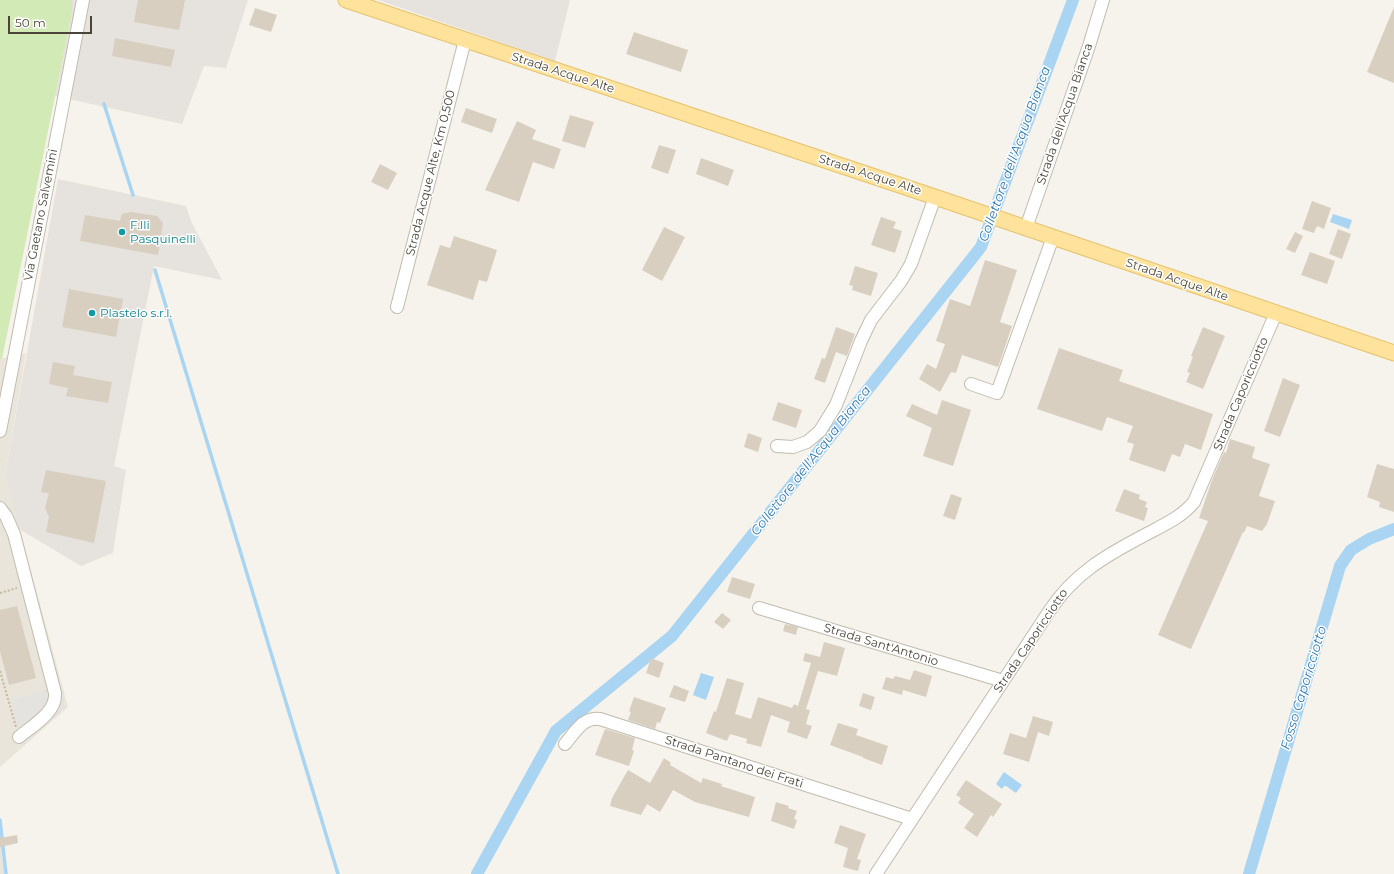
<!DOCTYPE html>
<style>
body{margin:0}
#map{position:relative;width:1394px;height:874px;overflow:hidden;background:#f6f3ec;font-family:Montserrat,sans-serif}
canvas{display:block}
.scale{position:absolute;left:8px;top:16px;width:84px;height:18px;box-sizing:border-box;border:2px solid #4b4439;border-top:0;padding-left:5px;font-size:12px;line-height:14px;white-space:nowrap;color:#4b4439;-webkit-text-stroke:3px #fff;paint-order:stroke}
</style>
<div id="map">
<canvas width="1394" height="874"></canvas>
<div class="scale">50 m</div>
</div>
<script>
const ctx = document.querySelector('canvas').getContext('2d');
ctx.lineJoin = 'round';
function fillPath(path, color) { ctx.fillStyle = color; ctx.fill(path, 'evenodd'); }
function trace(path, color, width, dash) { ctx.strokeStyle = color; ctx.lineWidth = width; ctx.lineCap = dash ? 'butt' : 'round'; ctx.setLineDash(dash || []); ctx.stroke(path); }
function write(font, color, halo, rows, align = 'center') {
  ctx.font = font + ' Montserrat,sans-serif'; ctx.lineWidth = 3; ctx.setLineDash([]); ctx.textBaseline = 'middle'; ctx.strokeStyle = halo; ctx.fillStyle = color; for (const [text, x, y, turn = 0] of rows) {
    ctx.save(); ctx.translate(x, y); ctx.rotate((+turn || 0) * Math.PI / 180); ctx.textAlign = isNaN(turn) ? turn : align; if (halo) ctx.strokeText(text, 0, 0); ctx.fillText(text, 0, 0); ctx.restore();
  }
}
fillPath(new Path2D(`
 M26,353L5,475L68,707L0,767V359Z
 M0,820L6,874H0Z`), '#eae5da');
fillPath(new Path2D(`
 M72,0H248L226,68L204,66L182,124L55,96L72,12Z
 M378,0H570L555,61Z
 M58,179L186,206L192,223L222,280L154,266L114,466L126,470L113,553L81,566L19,529L5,475Z`), '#e6e2dd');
fillPath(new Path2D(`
 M0,0H72V12L2,359H0Z`), '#d2eab5');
fillPath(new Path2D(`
 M60,686L66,707L23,745L10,700Z`), '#e5e3e0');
fillPath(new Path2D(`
 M1333,214L1352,220L1349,229L1330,222Z
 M701,673L714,677L706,700L693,695Z
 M1004,772L1022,785L1016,793L1006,786H1004L1002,789L996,784Z`), '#a9d4f2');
trace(new Path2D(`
 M104,104L133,195
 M155,270L338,874
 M0,820L6,874`), '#a9d4f2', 3.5);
trace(new Path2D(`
 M477,874L556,731L672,636L981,247L1073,0
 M1249,874L1340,566L1351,550L1369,539L1394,529`), '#a9d4f2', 12);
fillPath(new Path2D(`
 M138,0H185L179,30L134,22Z
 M1394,7V83L1367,72Z
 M255,8L277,15L271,32L249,25Z
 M634,32L688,50L681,72L626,54Z
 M115,38L175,50L171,67L112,56Z
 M466,108L497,119L492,133L461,122Z
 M570,115L594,122L585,148L562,141Z
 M517,121L536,130L532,139L561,149L554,169L533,162L519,202L485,190Z
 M659,145L676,150L668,174L651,168Z
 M701,158L734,170L728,186L696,174Z
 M380,164L397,173L388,190L371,182Z
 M1312,201L1331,208L1324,229L1317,226L1314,233L1302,229Z
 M131,212L157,216L163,223L158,255L80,241L85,215L120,221L122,214Z
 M881,217L896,222L893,228L902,231L895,253L871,245Z
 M664,227L685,237L662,281L642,270Z
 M1338,229L1351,234L1342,259L1329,254Z
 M1295,232L1303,236L1295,253L1286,249Z
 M454,236L497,250L487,282L479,280L473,300L427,285L440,245L450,248Z
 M1310,252L1335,261L1327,284L1301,275Z
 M985,260L1017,270L1000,322L1012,326L1004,350L998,367L962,355L956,373L951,372L940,392L919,379L927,364L936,369L945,344L936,341L950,299L970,306Z
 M855,266L878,273L871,296L852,290L853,286L849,285Z
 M69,289L123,299L116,337L62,327Z
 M836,327L855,334L847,356L836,352L825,383L814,379L822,358L825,359Z
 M1203,327L1225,336L1203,389L1186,382L1190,373L1187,372L1193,357L1191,356Z
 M1059,348L1123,370L1119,381L1213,414L1201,450L1185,444L1180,457L1172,454L1165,472L1129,460L1134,444L1127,442L1133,426L1107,417L1102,431L1037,409Z
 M53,362L75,366L73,375L112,382L108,403L66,396L68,388L49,384Z
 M1283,378L1300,385L1280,437L1264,431Z
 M942,400L971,410L953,466L923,456L932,428L906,416L912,404L937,415Z
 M778,402L802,410L796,428L772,420Z
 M748,433L762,438L758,452L744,447Z
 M1230,439L1255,447L1252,458L1270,464L1259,496L1275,501L1267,524L1262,531L1247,526L1244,533L1243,532L1191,649L1158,635L1208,521L1199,518L1212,480L1224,452L1226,453Z
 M1377,464L1394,469V512L1379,507L1380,502L1367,497Z
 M46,470L106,481L94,543L46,532L49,517L45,508L49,493L41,492Z
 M1124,489L1140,495L1139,499L1147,502L1145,507L1148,508L1144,521L1115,511Z
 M951,494L962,498L955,520L943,516Z
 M732,577L755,584L750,599L727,592Z
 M17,606L36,678L9,685L0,651V610Z
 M722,613L731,620L723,629L714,622Z
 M785,624L798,627L796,635L783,631Z
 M824,642L845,648L837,676L818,671L806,709L810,710L806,724L812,726L807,739L787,732L790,722L771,715L761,747L746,743L747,739L730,734L727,741L706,733L714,711L716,712L727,678L744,683L735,714L751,719L758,697L792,708L794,704L798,706L811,663L803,661L805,653L820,657Z
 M651,658L664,663L659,678L646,673Z
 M914,670L932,676L926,697L903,690L902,695L882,689L886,677L893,679L895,676L910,680Z
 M674,685L689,691L685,702L669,697Z
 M863,693L875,697L871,710L859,706Z
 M634,697L666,708L660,723L657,722L655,729L628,720L631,712L629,711Z
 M1033,716L1053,722L1049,736L1038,732L1029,762L1003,754L1010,733L1026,738Z
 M838,723L858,729L856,735L888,746L882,765L863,758V757L830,745Z
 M605,729L635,738L632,750L634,751L629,766L595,755Z
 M664,758L671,763L670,765L701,783L703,778L722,784L721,786L755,797L749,817L695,802L673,790L660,812L647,804L641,815L610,806L612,798L628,770L650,783Z
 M966,780L1002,804L993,817L991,815L977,837L964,828L974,814L958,803L961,798L956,795Z
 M776,802L789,806L788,808L797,811L794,819L797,820L794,829L771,821Z
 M840,825L866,834L857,859L861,860L858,871L843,867L848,848L834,843Z
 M17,835L18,843L0,847V838Z`), '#d8cfc1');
const minor = new Path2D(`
 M1026,228L1089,46L1103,0
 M397,307L465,40
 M971,384L997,393L1053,237
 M0,431L83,0
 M777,446L793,447L807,442L820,431L836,405L861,341L871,320L901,281L911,264L935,197
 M0,508L6,516L14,534L55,693C57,712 32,726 19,737
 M759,608L1003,681
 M565,744C575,732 584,716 600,719L912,819
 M876,874L1050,610C1074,574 1105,556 1143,536C1161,526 1181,518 1194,502L1276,313`);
const major = new Path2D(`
 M346,0L935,197L1394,353`);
trace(minor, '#c2bbae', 14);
trace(major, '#e6c16a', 17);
trace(new Path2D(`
 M0,593L17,588
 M0,671L16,727`), '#c4b79f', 2, [2, 2]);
trace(minor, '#fff', 12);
trace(major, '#ffe39c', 15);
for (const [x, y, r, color] of [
 [122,232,4,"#0f9aa8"],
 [92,313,4,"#0f9aa8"]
]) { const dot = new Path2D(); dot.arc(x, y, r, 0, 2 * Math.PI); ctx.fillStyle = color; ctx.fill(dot); trace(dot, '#fff', 1.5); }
write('12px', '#4b4439', '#fff', [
 ["Strada Acque Alte",563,73,18],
 ["Strada dell'Acqua Bianca",1065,114,-71],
 ["Strada Acque Alte, Km 0,500",431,173,-76],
 ["Strada Acque Alte",870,175,18],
 ["Via Gaetano Salvemini",41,215,-79],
 ["Strada Acque Alte",1177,280,19],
 ["Strada Caporicciotto",1241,394,-67],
 ["Strada Caporicciotto",1031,641,-56],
 ["Strada Sant'Antonio",881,645,17],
 ["Strada Pantano dei Frati",734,762,18]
]);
write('12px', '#0d838f', '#fff', [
 ["F.lli",130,225],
 ["Pasquinelli",130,239],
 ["Plastelo s.r.l.",100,313]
], 'left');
write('italic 13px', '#2e7ab2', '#fff', [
 ["Collettore dell'Acqua Bianca",1015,154,-70],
 ["Collettore dell'Acqua Bianca",811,461,-52],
 ["Fosso Caporicciotto",1304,688,-73]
]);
</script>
